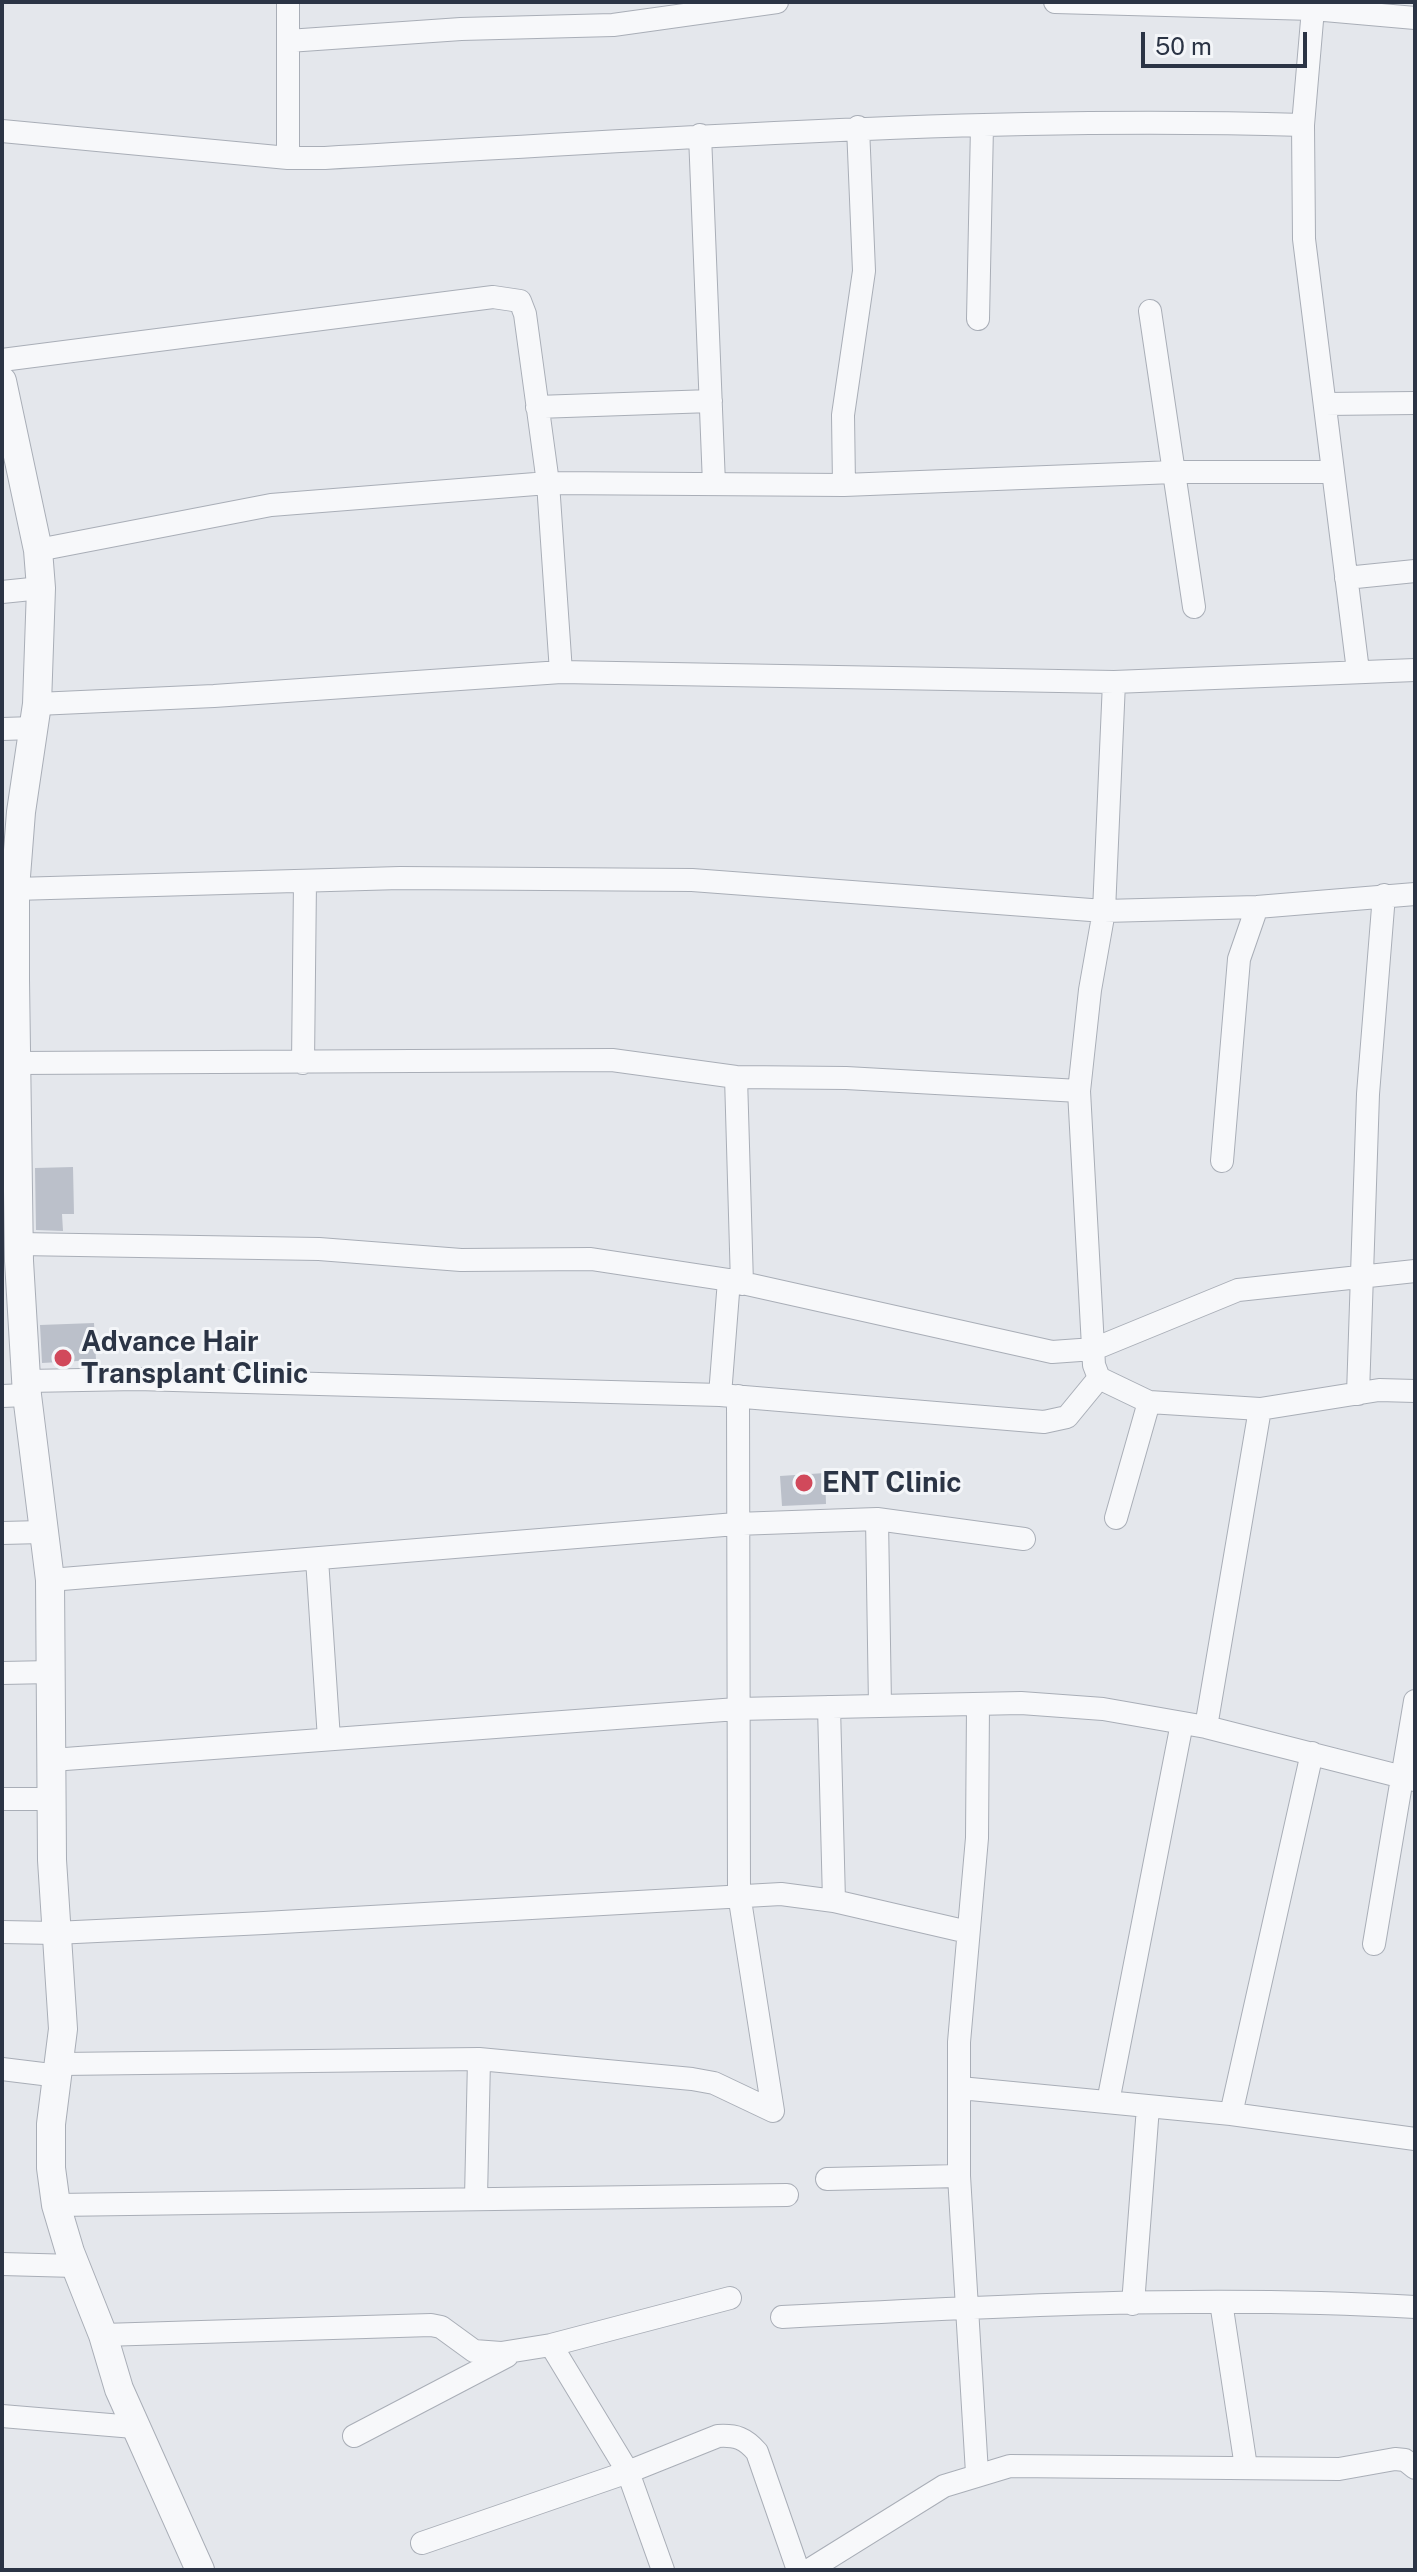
<!DOCTYPE html>
<style>
body{margin:0}
#map{position:relative;width:1417px;height:2572px;overflow:hidden;background:#e4e7ec;font-family:"Public Sans",sans-serif}
canvas{display:block}
.frame{position:absolute;inset:0;border:4px solid #2b3445;pointer-events:none}
.scale{position:absolute;left:1141px;top:32px;width:166px;height:36px;box-sizing:border-box;border:4px solid #2b3445;border-top:0;padding-left:10px;font-size:24px;line-height:28px;white-space:nowrap;color:#2b3445;-webkit-text-stroke:6px #f4f6f9;paint-order:stroke}
</style>
<div id="map">
<canvas width="1417" height="2572"></canvas>
<div class="frame"></div>
<div class="scale">50 m</div>
</div>
<script>
const ctx = document.querySelector('canvas').getContext('2d');
ctx.lineJoin = 'round';
function fillPath(path, color) { ctx.fillStyle = color; ctx.fill(path, 'evenodd'); }
function trace(path, color, width, dash) { ctx.strokeStyle = color; ctx.lineWidth = width; ctx.lineCap = dash ? 'butt' : 'round'; ctx.setLineDash(dash || []); ctx.stroke(path); }
function write(font, color, halo, rows, align = 'center') {
  ctx.font = font + ' "Public Sans",sans-serif'; ctx.lineWidth = 6; ctx.setLineDash([]); ctx.textBaseline = 'middle'; ctx.strokeStyle = halo; ctx.fillStyle = color; for (const [text, x, y, turn = 0] of rows) {
    ctx.save(); ctx.translate(x, y); ctx.rotate((+turn || 0) * Math.PI / 180); ctx.textAlign = isNaN(turn) ? turn : align; if (halo) ctx.strokeText(text, 0, 0); ctx.fillText(text, 0, 0); ctx.restore();
  }
}
fillPath(new Path2D(`
 M73,1167L74,1214H62L63,1231L36,1230L35,1168Z
 M94,1323L96,1360L42,1363L40,1325Z
 M825,1473L826,1504L782,1506L780,1476Z`), '#bbc0ca');
const minor = new Path2D(`
 M1055,2L1313,9L1415,18
 M1313,9L1303,125L1304,239L1358,671
 M288,41L461,29L613,25L777,2
 M2,131L288,158H325C651,140 976,115 1303,125
 M700,135L714,484
 M288,158V2
 M1150,311L1194,607
 M978,319L982,126
 M2,360L493,297L520,301L525,314L548,483L561,672
 M1325,404L1415,403
 M537,407L711,401
 M844,485L843,415L864,271L858,127
 M38,550L271,505L548,483L844,485L1174,472H1331
 M1346,578L1415,571
 M2,592L41,588
 M1114,682L1104,911L1090,990L1079,1091L1094,1365L1099,1378L1149,1402L1260,1409L1379,1390L1415,1391
 M37,704L214,696L561,672L1114,682L1415,670
 M2,729L34,728
 M15,889L400,878L692,880L1104,911L1257,907L1415,894
 M16,1063L612,1060L736,1077L846,1078L1079,1091
 M303,1063L305,881
 M736,1077L742,1284
 M1222,1161L1239,959L1257,907
 M19,1244L319,1249L461,1260L591,1259L729,1280L1052,1352L1094,1349L1238,1290L1415,1271
 M27,1381L137,1379L720,1395L1044,1422L1067,1417L1099,1378
 M1358,1394L1368,1094L1384,895
 M720,1395L729,1280
 M2,1396L27,1395
 M1116,1518L1149,1402
 M877,1519L880,1706
 M2,1533L42,1532
 M317,1559L329,1739
 M50,1580L736,1524L877,1519L1024,1539
 M2,1673L51,1672
 M829,1707L834,1901
 M1206,1727L1260,1409
 M52,1760L737,1709L1021,1703L1103,1709L1206,1727L1415,1780
 M2,1799H51
 M2,1932L55,1933L264,1923L781,1894L834,1901L968,1932
 M1374,1944L1415,1701
 M61,2064L479,2059L692,2079L714,2083L773,2111L739,1894L738,1396
 M2,2069L59,2076
 M960,2088L1231,2114L1415,2139
 M1108,2102L1182,1723
 M1231,2114L1312,1753
 M827,2179L959,2176
 M476,2198L479,2059
 M56,2205L787,2195
 M2,2264L75,2266
 M1221,2302L1246,2467
 M1133,2304L1148,2107
 M782,2317C993,2306 1204,2295 1415,2307
 M103,2335L431,2325L441,2327L474,2351L501,2353L551,2345L730,2298
 M551,2345L628,2472L663,2570
 M2,2416L134,2427
 M354,2436L507,2356
 M977,2473L959,2176V2042L977,1838L978,1705
 M422,2543L628,2472L718,2436C736,2435 745,2438 757,2452L798,2570
 M809,2570L944,2486L1010,2466L1339,2469L1395,2459L1405,2460L1415,2468`);
const tertiary = new Path2D(`
 M2,381L38,550L41,588L37,704L21,812L15,889V980L19,1261L27,1395L50,1580L52,1860L63,2029L51,2124V2168L56,2205L70,2252L103,2335L119,2389L200,2570`);
trace(minor, '#a9aeb7', 24);
trace(tertiary, '#a9aeb7', 30);
trace(minor, '#f7f8fa', 22);
trace(tertiary, '#f7f8fa', 28);
for (const [x, y, r, color] of [
 [63,1358,10,"#d1495b"],
 [804,1483,10,"#d1495b"]
]) { const dot = new Path2D(); dot.arc(x, y, r, 0, 2 * Math.PI); ctx.fillStyle = color; ctx.fill(dot); trace(dot, '#f4f6f9', 3); }
write('bold 28px', '#2b3445', '#f4f6f9', [
 ["Advance Hair",81,1342],
 ["Transplant Clinic",81,1374],
 ["ENT Clinic",822,1483]
], 'left');
</script>
